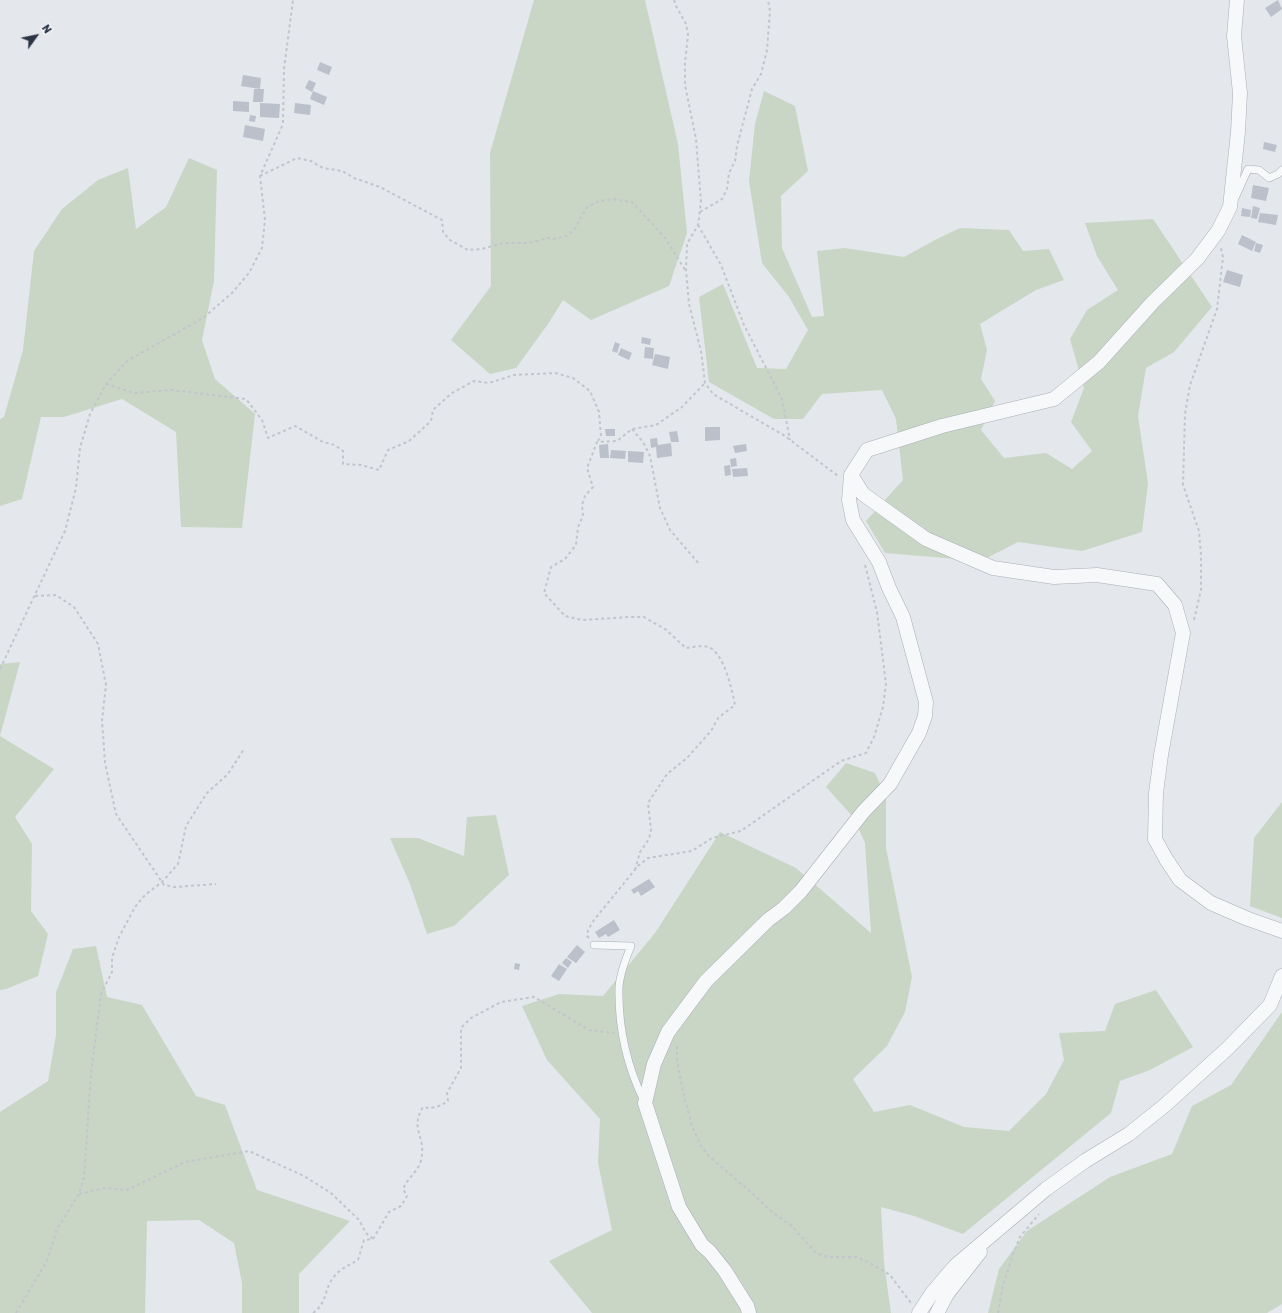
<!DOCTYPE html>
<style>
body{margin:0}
#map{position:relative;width:1282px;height:1313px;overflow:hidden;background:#e4e7ec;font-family:Rubik,sans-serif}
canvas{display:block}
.north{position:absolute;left:16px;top:16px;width:40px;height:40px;-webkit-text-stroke:3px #f4f6f9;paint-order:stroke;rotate:57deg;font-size:11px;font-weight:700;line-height:16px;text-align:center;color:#2b3445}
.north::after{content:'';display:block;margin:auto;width:14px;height:18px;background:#2b3445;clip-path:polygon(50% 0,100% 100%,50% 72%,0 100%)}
</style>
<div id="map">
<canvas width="1282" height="1313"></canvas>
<div class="north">N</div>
</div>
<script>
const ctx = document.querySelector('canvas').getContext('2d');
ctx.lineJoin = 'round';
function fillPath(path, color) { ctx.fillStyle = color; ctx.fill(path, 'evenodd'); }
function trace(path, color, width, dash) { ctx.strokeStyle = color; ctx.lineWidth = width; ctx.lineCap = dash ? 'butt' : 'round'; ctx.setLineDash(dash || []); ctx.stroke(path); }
fillPath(new Path2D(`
 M534,0H645L678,144L687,233L669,286L591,320L563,300L548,324L516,368L490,374L451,340L491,286L490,153Z
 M764,91L795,106L808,171L781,196L782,248L812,317L824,316L817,251L845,248L904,257L937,239L960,228L1009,230L1023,251L1049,249L1064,280L1036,290L980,324L987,350L981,379L995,401L981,430L1004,458L1046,453L1072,469L1092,451L1071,422L1084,388L1070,339L1087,310L1118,290L1097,256L1085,223L1153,219L1212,307L1174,352L1146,368L1138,416L1148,483L1142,532L1082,551L1018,542L981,561L885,553L866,521L903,480L896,419L882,390L822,394L803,419H774L709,382L699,297L723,284L757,368L786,369L808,330L789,297L762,263L749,181L755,124Z
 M189,158L217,170L214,281L202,340L215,379L255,414L242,528L181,527L176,432L122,399L64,417H41L22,499L0,506V419L4,417L23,350L34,251L62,209L98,180L128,168L136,229L166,207Z
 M20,662L0,736L54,769L15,817L32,844L31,911L48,934L38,976L6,989L0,990V664Z
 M846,763L875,773L886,797V848L912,977L905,1012L887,1046L853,1079L874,1112L910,1105L964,1127L1009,1131L1046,1094L1064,1060L1059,1033L1105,1031L1115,1004L1156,990L1193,1047L1150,1070L1120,1081L1111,1113L963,1234L914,1216L881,1207L884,1263L891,1313H592L549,1261L612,1230L598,1163L600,1119L547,1060L522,1006L559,994L603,996L655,933L720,832L796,868L871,933L865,843L854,818L826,787Z
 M1282,802V918L1250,906L1254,838Z
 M496,815L509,875L454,926L427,934L410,884L390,838H418L464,856L467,817Z
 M96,946L107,997L142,1005L196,1096L225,1105L257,1190L350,1221L299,1274V1313H242V1283L234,1243L199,1220L147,1221L145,1313H0V1112L48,1081L56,1035V992L73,949Z
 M1282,1012V1304L1267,1313H988L999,1269L1027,1231L1110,1177L1172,1154L1192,1106L1231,1085Z`), '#c9d6c5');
fillPath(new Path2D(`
 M1278,0L1282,9L1271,17L1265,8Z
 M320,62L332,67L329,75L317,70Z
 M243,75L261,78L260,89L241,86Z
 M309,80L316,83L312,92L305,88Z
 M254,89H264L263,102H253Z
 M313,91L327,97L324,105L310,99Z
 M233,101L249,102V112L233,111Z
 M260,103L280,104L279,118L260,117Z
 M295,103L311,105L310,115L294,113Z
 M250,115L256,116L255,122L249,121Z
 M245,125L265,129L263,141L243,137Z
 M1264,142L1277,145L1275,152L1263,149Z
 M1253,185L1269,188L1266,201L1251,198Z
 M1253,206L1260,208L1257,219L1251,218Z
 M1242,208L1251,210L1250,217L1241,216Z
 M1260,213L1278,215L1276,225L1258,222Z
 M1242,235L1256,242L1252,251L1238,244Z
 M1256,243L1263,245L1260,253L1254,251Z
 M1227,270L1243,275L1240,287L1223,282Z
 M642,337L651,339L650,345L641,343Z
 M615,342L620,344L617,353L612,351Z
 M645,347L654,348L653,359L644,358Z
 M621,348L632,353L629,360L618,355Z
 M655,354L670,357L668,369L652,365Z
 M705,427H720V440L705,441Z
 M605,429H615V436H606Z
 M677,431L679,442H671L669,432Z
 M657,438L658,445L671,443L672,456L657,458L656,447L651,448L650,439Z
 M608,444L609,458H600L599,445Z
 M746,444L747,451L735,453L733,446Z
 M611,450L626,451L625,459L610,458Z
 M628,451L644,452L643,463L628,462Z
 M736,458L737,466L731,467L730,459Z
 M730,465L731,475L725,476L724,466Z
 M747,468L748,476L733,477L732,469Z
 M649,879L655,887L641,896L638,891L634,894L631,890Z
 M614,920L620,930L608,937L606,934L599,938L595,932Z
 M577,945L585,952L576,963L567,957Z
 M566,958L572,962L568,968L562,963Z
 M515,963L520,964L519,970L514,969Z
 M559,964L567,969L559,981L551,976Z`), '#bbc0ca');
const lane = new Path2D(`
 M1235,198L1248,169L1259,170L1269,178L1278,174L1282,170
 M594,945L631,946C626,958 620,974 619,987C618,1027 627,1066 644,1101`);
const street = new Path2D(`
 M1237,0L1234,36L1240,93L1238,132L1230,207L1218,231L1197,259L1153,302L1099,362L1054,399L942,426L867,450L851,475L863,494L926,539L993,568L1054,577L1097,575L1157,584L1175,605L1183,633L1161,755L1156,793L1155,839L1166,859L1180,880L1211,903L1248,919L1282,931
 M749,1313L747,1306L725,1271L710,1252L702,1245L679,1207L645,1103L654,1064L668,1032L706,981L768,920L784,908L801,891L863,812L890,784L919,733L925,716L926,702L903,617L889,588L879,562L853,520L849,500L851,475
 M919,1313L932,1293L955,1266L1046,1189L1085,1161L1129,1134L1164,1106L1228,1048L1270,1005L1282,976
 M937,1313L947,1294L980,1252`);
trace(lane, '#a9aeb7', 8);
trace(street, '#a9aeb7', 15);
trace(new Path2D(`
 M674,0L676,6L686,24L688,35L685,63V85L696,139L701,202L698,225L687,244L686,270L689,304L701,351L705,383L713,394L785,436L838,476
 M260,176L297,158L311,161L323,168L342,171L354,178L380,187L442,220L443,232L450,240L468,250L482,249L503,243H526L534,242L547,238L554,239L567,236L574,230L587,207L599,201L613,199L632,202L666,239L685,270
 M700,212L722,199L727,189L729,173L735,161L737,146L752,89L761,74L767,50L770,11L768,0
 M698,225L721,265L744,325L782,399L790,440
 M106,384L134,393L172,390L246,399L262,420L268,438L295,426L323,442L335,445L343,451V464L361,465L379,470L388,450L409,441L431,421L433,410L452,393L474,381L489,383L514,375L555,373L573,378L590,391L599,412L601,436L598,441
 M632,429L643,442L650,456L660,508L670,530L700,565
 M35,596L56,595L74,607L98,644L106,685L102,720L105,763L116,814L164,885L175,887L216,884
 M1194,620L1201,590V555L1199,531L1183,485L1185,414L1190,385L1217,309L1223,257L1221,248
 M0,669L65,531L76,488L80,448L90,414L106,384L127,361L203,318L232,293L249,273L262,248L265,220L260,176L283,124L284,69L293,0
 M635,870L640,852L649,839L651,830L648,803L667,774L687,758L711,731L718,718L735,705C732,690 724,652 708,647C701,645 693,647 686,648L665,629L644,617H630L582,620L565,616L544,593L551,567L565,559L576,545L578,527L583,516L582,505L585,496L593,487L587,468L597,442L617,441L632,429L656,425L682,407L705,383
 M589,938L587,936L588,930L594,920L638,866L648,858L692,851L712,838L741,831L841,761L866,753L874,737L883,707L886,684L877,612L865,565
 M677,1046V1061L683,1092L692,1126L701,1146L710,1157L754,1195L772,1212L792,1226L816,1253L828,1257H856L870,1263L890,1275L911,1303
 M79,1194L105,1188L127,1190L185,1162L249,1151L304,1176L331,1193L359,1220L366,1233L373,1239
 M16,1313L47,1261L57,1229L79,1194L84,1178L91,1073L101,994L112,972V958L119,937L135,907L145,895L162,882L178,864L186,826L207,793L228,774L244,749
 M313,1313C326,1304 324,1293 331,1281C337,1270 348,1266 358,1260L364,1240L373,1239L389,1212L401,1206L407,1196L403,1189C408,1177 419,1171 421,1160C427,1136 409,1130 423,1107C433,1109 439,1107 448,1101L447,1093L461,1068V1028L471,1018L501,1002L534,997L589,1030L614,1033
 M998,1313L1003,1285L1013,1254L1020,1237L1039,1214`), '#c2c5cb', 2, [3, 3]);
trace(lane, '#f7f8fa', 7);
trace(street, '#f7f8fa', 14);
</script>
